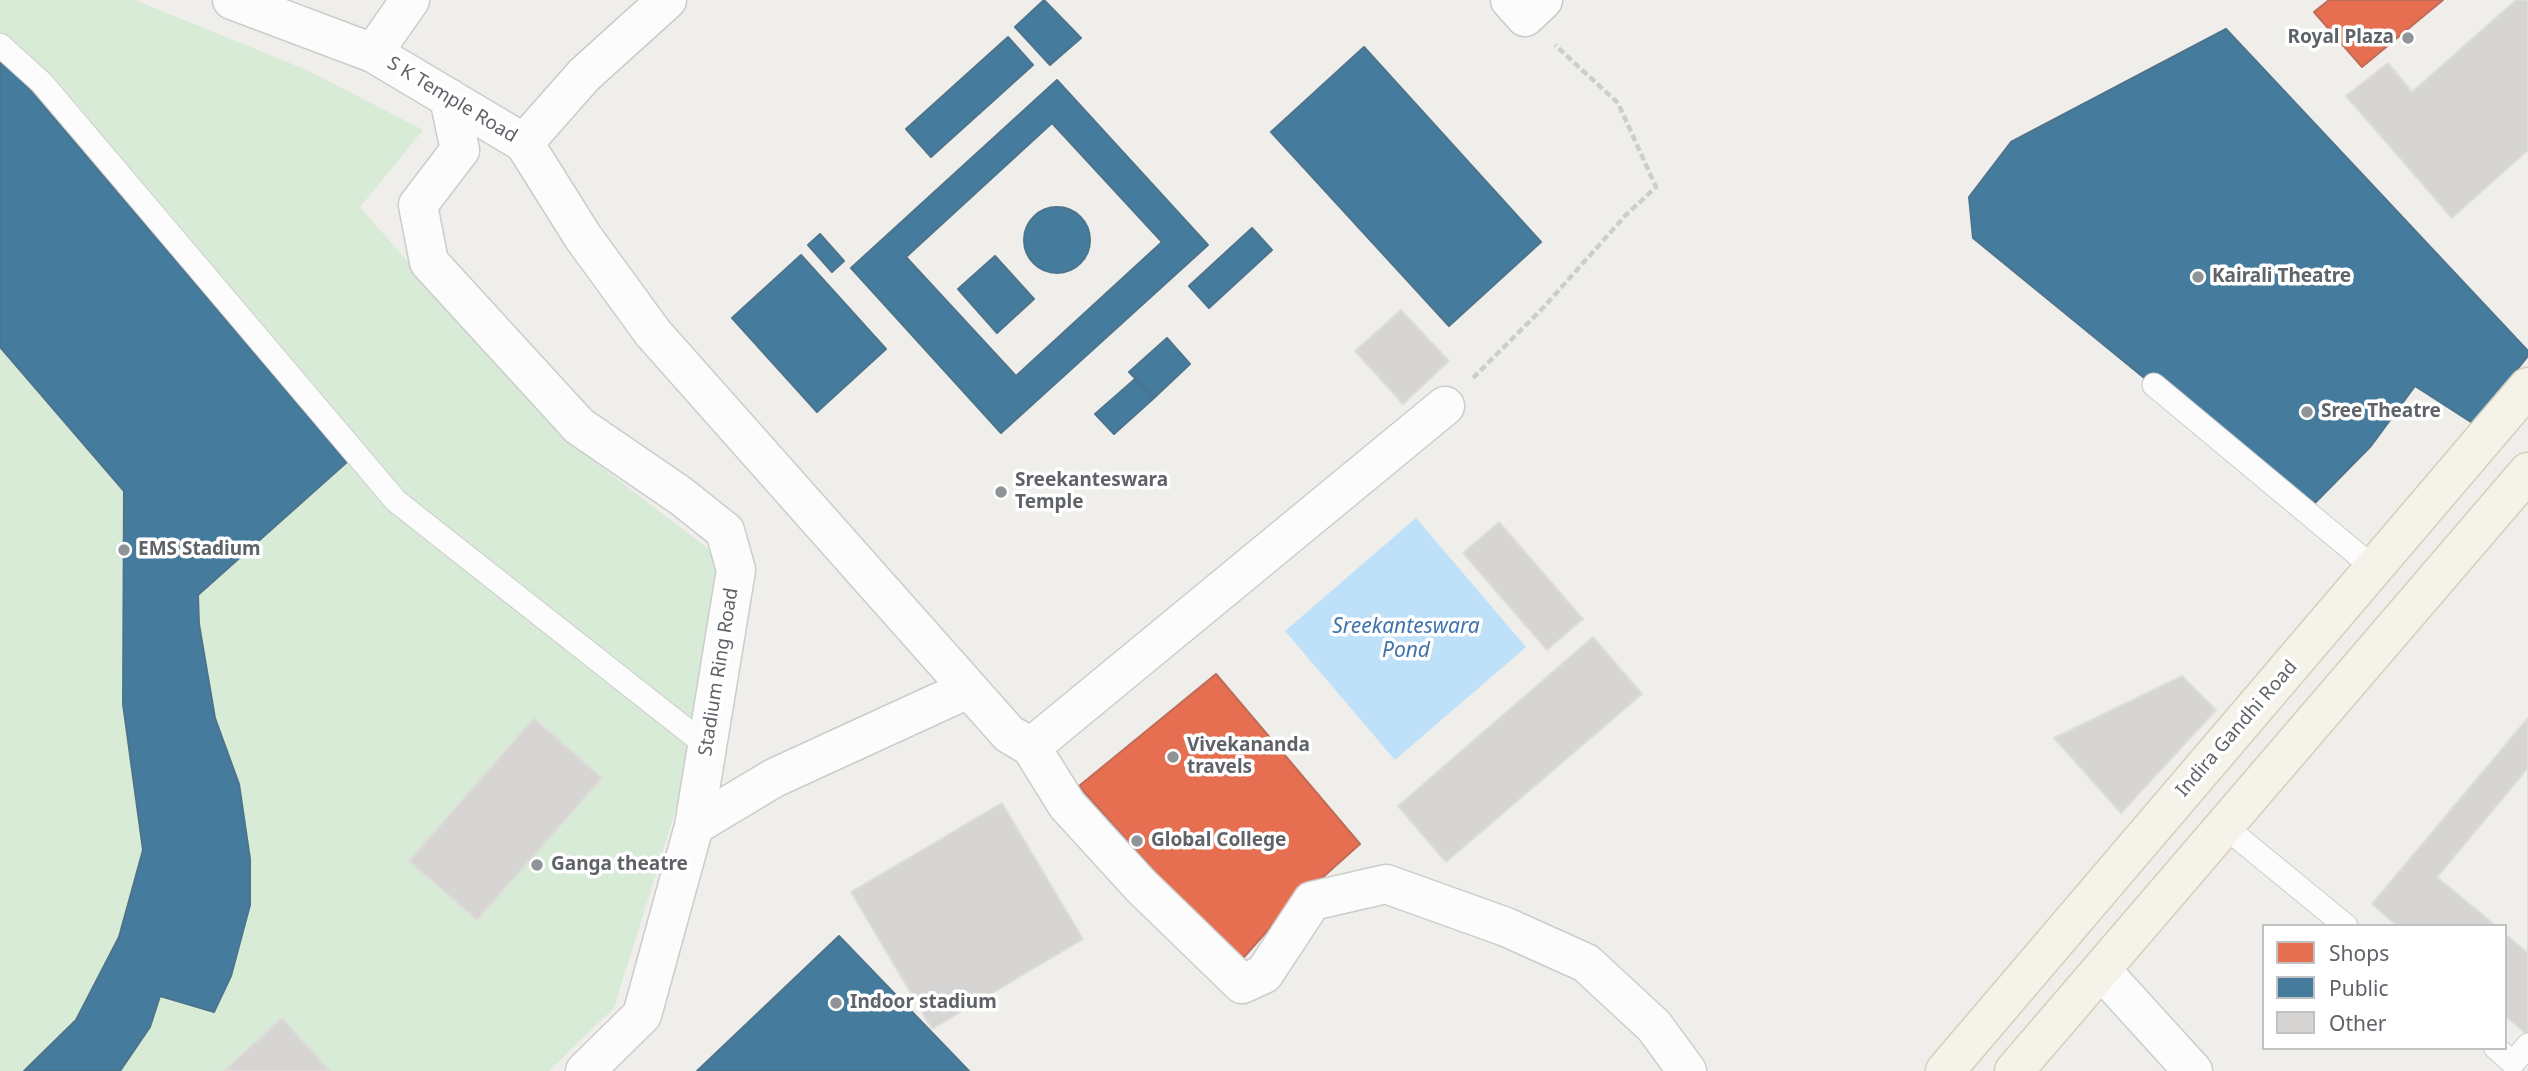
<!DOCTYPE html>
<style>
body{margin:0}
#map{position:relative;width:2528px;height:1071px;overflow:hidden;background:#efeeea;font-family:"Noto Sans",sans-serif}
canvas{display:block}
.legend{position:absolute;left:2262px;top:924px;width:245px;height:126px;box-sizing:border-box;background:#fff;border:2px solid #bfc1c3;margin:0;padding:9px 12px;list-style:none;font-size:21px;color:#5f6368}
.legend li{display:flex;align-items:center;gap:14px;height:35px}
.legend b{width:35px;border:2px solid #bfc1c3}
</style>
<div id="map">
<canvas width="2528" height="1071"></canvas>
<ul class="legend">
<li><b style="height:19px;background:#e76f51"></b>Shops</li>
<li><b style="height:19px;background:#457b9d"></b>Public</li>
<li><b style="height:19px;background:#d6d5d3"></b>Other</li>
</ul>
</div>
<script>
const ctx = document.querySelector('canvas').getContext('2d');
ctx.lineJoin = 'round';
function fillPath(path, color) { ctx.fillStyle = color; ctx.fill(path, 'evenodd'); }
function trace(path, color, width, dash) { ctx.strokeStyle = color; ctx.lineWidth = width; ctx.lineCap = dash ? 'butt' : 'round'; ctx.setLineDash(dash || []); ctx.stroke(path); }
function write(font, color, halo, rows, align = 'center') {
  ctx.font = font + ' "Noto Sans",sans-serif'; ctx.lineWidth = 7; ctx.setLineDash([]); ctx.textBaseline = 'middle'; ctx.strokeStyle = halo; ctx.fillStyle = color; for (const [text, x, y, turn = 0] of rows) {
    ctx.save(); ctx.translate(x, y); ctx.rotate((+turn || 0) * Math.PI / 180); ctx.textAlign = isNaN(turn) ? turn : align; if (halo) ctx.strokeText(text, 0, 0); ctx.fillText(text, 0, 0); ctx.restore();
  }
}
fillPath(new Path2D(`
 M0,0H135L309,71L423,130L360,207L560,435L719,557L678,803L614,1008L549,1071H0Z`), '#d8ebd6');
fillPath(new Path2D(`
 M1416,518L1526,647L1395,760L1285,631Z`), '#bfe0f9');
const shops = new Path2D(`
 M2329,0H2443L2362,67L2314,12Z
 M1216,674L1360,844L1284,912L1237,965L1079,786Z`);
fillPath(shops, '#e76f51');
trace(shops, '#be6b58', 2);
const public = new Path2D(`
 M1044,0L1081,38L1050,65L1015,27Z
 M2226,29L2528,351V356L2474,424L2415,386L2371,446L2307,511L1973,238L1969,197L2011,142Z
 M1008,37L1033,65L931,157L906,129Z
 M1364,47L1541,242L1449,326L1271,132Z
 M0,55L347,462L198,595L199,624L215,718L239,784L250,859V905L231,976L214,1012L160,996L150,1027L120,1071H24L76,1020L119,937L143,850L123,704L124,491L0,347Z
 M1057,80L1208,245L1001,433L851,268ZM1052,123L1162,242L1016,376L906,257Z
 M1024 240a33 33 0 1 1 66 0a33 33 0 1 1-66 0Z
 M1252,228L1272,250L1209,308L1189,286Z
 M820,234L844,261L832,272L808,245Z
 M801,255L886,349L817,412L732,318Z
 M995,256L1034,299L997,333L958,289Z
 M1167,338L1190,364L1154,398L1129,372Z
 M1135,379L1154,398L1114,434L1095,414Z
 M839,936L969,1071H697Z`);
fillPath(public, '#457b9d');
trace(public, '#4d748d', 2);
const building = new Path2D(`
 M2516,0H2528V150L2452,218L2346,96L2388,63L2412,92Z
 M1401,310L1449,361L1403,404L1355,351Z
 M1499,522L1583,619L1547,650L1463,553Z
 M1593,637L1642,694L1446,862L1398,806Z
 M2182,676L2216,710L2121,813L2054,738Z
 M534,718L602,778L477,920L409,861Z
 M2528,718V1035L2505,1016V926H2397L2372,904Z
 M2528,768V953L2505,934V926H2496L2437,877Z
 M1002,803L1083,939L932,1029L851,892Z
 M282,1018L330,1071H224Z`);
fillPath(building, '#d6d5d3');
trace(building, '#deddd9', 2);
const lane = new Path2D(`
 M0,45L42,83L396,501L707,746
 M2154,385L2375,569
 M2224,826L2346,926
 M2496,1048L2513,1063L2528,1045`);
const street = new Path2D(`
 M232,0L373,53L524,143L583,237L653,333L1009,734L1031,747L1445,406
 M373,53L410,0
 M449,98L460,150L418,205L429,262L579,426L681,496L725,531L736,570L694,826L642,1015L585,1071
 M1031,747L1067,805L1141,886L1242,984L1264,974L1312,901L1386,884L1506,927L1586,963L1654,1026L1687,1071
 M694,826L774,778L968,689
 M2102,971L2193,1071`);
const secondary = new Path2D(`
 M1510,0L1525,17L1543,0
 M524,143L584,75L667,0`);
const primary = new Path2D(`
 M1945,1071L2528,387
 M2014,1071L2528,472`);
trace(lane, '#cbcccc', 25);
trace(street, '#cbcccc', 41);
trace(secondary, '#cacacb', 41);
trace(primary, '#d7ceb8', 41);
trace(new Path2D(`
 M1473,378L1542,309L1625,216L1656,187L1618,103L1555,45`), '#cacfcc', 4.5, [7, 3.5]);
trace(lane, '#fdfcfc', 23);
trace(street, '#fdfcfc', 38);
trace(secondary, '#fdfcfc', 38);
trace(primary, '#f4f2e9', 38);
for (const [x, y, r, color] of [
 [2408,38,7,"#919496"],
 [2198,277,7,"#919496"],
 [2307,412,7,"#919496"],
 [1001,492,7,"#919496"],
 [124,550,7,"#919496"],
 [1173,757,7,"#919496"],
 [1137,841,7,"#919496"],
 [537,865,7,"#919496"],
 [836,1003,7,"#919496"]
]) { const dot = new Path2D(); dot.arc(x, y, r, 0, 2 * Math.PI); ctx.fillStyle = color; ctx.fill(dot); trace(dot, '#fff', 2.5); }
write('bold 19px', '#5f6368', '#fff', [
 ["Royal Plaza",2394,38,"right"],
 ["Kairali Theatre",2212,277],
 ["Sree Theatre",2321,412],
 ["Sreekanteswara",1015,481],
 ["Temple",1015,503],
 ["EMS Stadium",138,550],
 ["Vivekananda",1187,746],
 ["travels",1187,768],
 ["Global College",1151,841],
 ["Ganga theatre",551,865],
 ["Indoor stadium",850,1003]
], 'left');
write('19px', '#5f6368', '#fff', [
 ["S K Temple Road",452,100,31],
 ["Stadium Ring Road",719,672,-81],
 ["Indira Gandhi Road",2237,729,-49]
]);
write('italic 21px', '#4174aa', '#fff', [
 ["Sreekanteswara",1406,627],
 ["Pond",1406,651]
]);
</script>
